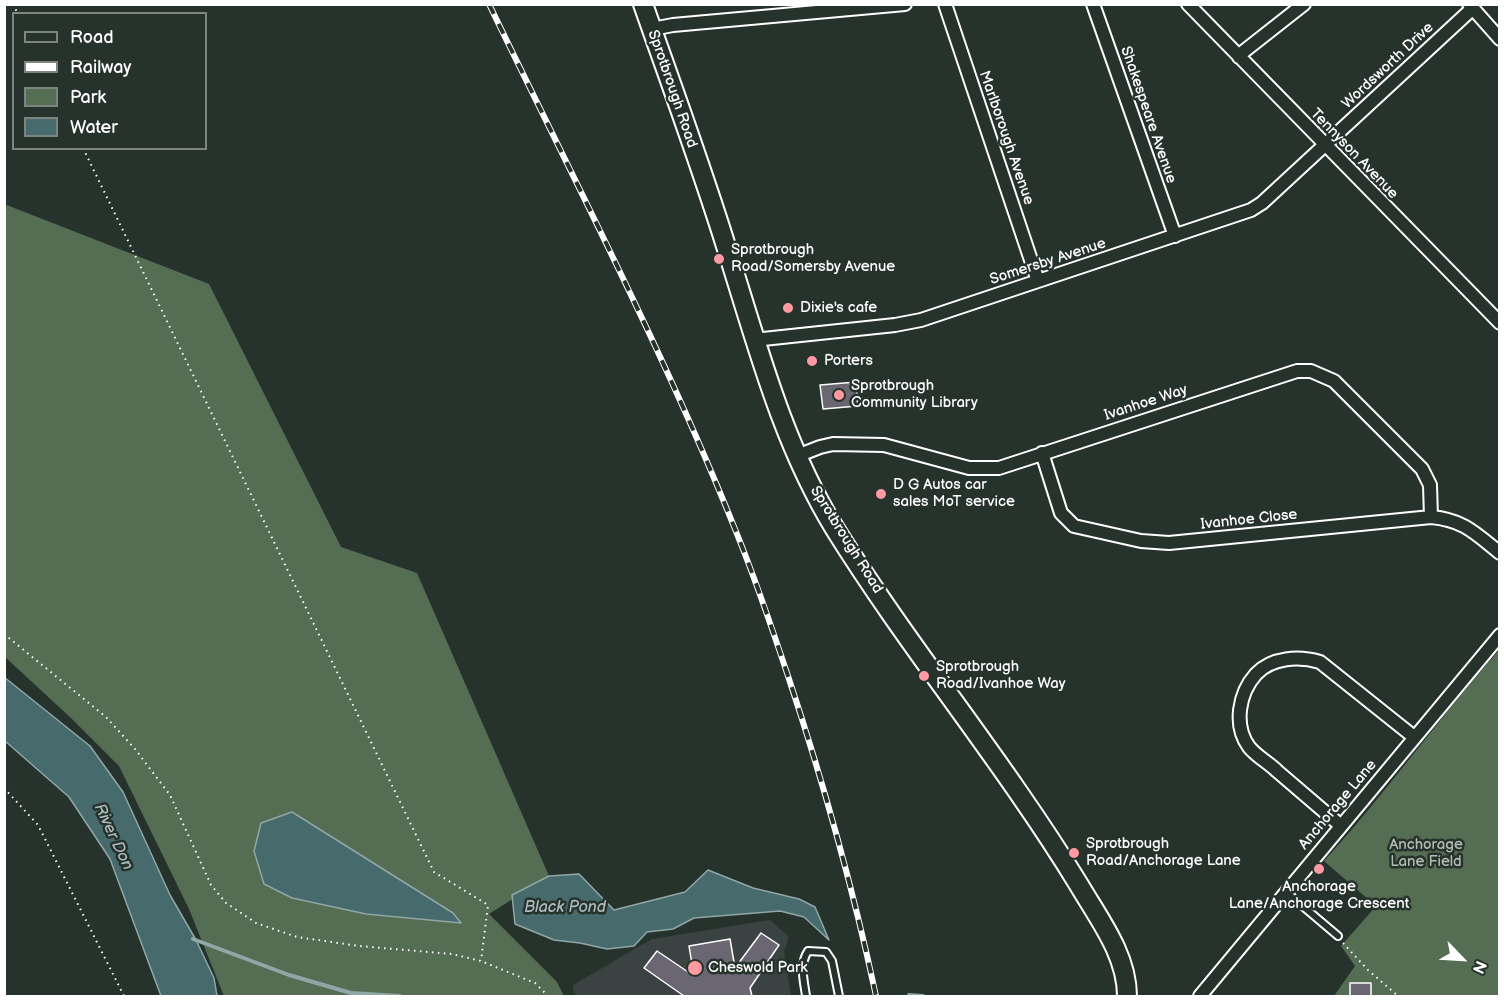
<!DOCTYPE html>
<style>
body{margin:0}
#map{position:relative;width:1504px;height:1001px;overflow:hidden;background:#26332d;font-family:"Balsamiq Sans",sans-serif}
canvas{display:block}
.frame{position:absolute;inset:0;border:6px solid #fff;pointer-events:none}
.legend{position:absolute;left:12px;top:12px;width:195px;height:138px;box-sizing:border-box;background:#26332d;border:2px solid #7d8581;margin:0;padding:8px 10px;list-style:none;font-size:18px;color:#fff}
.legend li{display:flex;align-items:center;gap:12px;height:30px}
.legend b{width:30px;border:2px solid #7d8581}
.north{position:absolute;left:1432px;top:929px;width:60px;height:60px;-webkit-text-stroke:4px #26332d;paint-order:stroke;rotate:115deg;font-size:16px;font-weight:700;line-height:24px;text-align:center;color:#fff}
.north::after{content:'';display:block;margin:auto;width:21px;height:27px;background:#fff;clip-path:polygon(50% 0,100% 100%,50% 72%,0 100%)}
</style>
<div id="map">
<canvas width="1504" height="1001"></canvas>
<div class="frame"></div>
<ul class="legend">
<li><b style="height:8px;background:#26332d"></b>Road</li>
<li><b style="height:8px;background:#fff"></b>Railway</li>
<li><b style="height:16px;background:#546d53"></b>Park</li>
<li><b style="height:16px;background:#476b6c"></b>Water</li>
</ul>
<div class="north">N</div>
</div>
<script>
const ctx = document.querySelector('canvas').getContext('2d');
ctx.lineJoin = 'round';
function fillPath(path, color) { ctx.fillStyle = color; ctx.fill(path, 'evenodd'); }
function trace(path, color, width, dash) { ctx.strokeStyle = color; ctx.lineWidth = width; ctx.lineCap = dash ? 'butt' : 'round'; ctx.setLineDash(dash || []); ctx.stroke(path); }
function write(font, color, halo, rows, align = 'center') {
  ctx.font = font + ' "Balsamiq Sans",sans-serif'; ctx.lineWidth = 5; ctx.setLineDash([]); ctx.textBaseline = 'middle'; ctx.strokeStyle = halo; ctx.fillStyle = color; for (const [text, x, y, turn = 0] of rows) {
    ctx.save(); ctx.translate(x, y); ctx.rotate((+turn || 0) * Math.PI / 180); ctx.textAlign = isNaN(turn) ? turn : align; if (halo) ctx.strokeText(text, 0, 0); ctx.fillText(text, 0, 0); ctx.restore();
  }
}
fillPath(new Path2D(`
 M770,920L789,937L784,951L791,996H577L573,990V985L652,939Z`), '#3a4242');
fillPath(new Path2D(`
 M4,204L209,284L341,547L417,573L549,876L489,914L557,982L564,996H224L189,909L119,766L72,719L5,657ZM292,898L460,923L366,914Z
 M1499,650V996H1334L1355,966L1341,946L1376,906L1324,861C1386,793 1439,718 1499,650Z`), '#546d53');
const water = new Path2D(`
 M4,677L90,746L123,792L170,895L196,940L214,978L217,996H161L110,859L69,797L5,741Z
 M292,812L453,913L461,923L366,914L292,898L264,884L254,851L261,823Z
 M708,870L753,888L799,899L815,907L829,940L804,917L780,911L694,918L673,929L647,932L634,946L607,949L580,943L554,940L515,924L512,895L549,876L579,874L614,910L685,892Z`);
fillPath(water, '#476b6c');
trace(water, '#91a6a7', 1.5);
trace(new Path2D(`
 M193,939L289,975L351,993L400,996
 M909,995L923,996`), '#91a6a7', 4);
const building = new Path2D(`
 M856,382L858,406L823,409L820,385Z
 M761,933L779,945L750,988L752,996H684L644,968L657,951L694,976L689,946L730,939L735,968Z
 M1350,983H1371V996H1350Z`);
fillPath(building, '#6a6672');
trace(building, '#fff', 1.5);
const lane = new Path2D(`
 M1286,892L1338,936
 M806,996C804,981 799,965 808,951L826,952L832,961L839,996`);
const street = new Path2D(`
 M945,4L1038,281
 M1093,4L1175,236
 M1188,4L1500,323
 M1469,4L1500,39
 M652,29L673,25L905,4
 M1239,57L1243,52L1304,4
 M755,341L763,339L895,325L921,320L1251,210L1262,203L1473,8
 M1042,453L1061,513L1074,526L1141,541L1169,543L1431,517C1464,520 1475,533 1500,553
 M797,456L820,447L833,444L884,445L969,468H999L1297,371H1311L1334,381L1422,469L1430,485L1431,517
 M1340,825C1319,807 1298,789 1277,771C1269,763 1256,756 1249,747C1233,725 1239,693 1256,674C1272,657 1299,656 1320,662L1414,737
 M1200,996L1500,635`);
const secondary = new Path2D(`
 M643,4C671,84 700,163 725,243C756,340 781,441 835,529C911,651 1004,762 1079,885C1099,919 1127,955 1127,996`);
trace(lane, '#fff', 10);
trace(street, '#fff', 16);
trace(secondary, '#fff', 22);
trace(new Path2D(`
 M13,4L18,14
 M83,148L434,872L488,905L481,961
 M4,634L106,717L135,749L170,795L211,885L226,903L256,923L297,937L359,946L452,954L481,961L535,983L548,996
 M4,788L38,825L124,996
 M1343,943L1368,970L1398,996`), '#fff', 2, [1.5, 4.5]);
trace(lane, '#26332d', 6);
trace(street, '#26332d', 12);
trace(secondary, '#26332d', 18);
const rail = new Path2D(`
 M489,4C574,180 665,354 737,534C756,581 772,628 788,676C823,781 853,888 876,996`);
trace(rail, '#fff', 6);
trace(rail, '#26332d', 4, [11]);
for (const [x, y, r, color] of [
 [719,259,6,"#ff9aa2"],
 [788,308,6,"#ff9aa2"],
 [812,361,6,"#ff9aa2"],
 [839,395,6,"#ff9aa2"],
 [881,494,6,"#ff9aa2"],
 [924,676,6,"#ff9aa2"],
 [1074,853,6,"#ff9aa2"],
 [1319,869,6,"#ff9aa2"],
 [695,968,8,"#ff9aa2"]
]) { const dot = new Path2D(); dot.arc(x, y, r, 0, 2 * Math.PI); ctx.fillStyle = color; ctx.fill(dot); trace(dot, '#26332d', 2); }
write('15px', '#fff', '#26332d', [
 ["Wordsworth Drive",1388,66,-43],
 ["Sprotbrough Road",672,89,71],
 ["Shakespeare Avenue",1148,115,71],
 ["Marlborough Avenue",1006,138,71],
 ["Tennyson Avenue",1354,154,46],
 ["Somersby Avenue",1048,262,-18],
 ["Ivanhoe Way",1146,403,-18],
 ["Ivanhoe Close",1249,520,-6],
 ["Sprotbrough Road",846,540,58],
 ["Anchorage Lane",1338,805,-50]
]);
write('15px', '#fff', '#26332d', [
 ["Sprotbrough",731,250],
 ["Road/Somersby Avenue",731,267],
 ["Dixie's cafe",800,308],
 ["Porters",824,361],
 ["Sprotbrough",851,386],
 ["Community Library",851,403],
 ["D G Autos car",893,485],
 ["sales MoT service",893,502],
 ["Sprotbrough",936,667],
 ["Road/Ivanhoe Way",936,684],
 ["Sprotbrough",1086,844],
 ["Road/Anchorage Lane",1086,861],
 ["Anchorage",1319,887,"center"],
 ["Lane/Anchorage Crescent",1319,904,"center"],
 ["Cheswold Park",708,968]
], 'left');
write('15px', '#b2bdb2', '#26332d', [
 ["Anchorage",1426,845],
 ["Lane Field",1426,862]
]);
write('italic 16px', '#acbcbd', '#26332d', [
 ["River Don",113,837,65],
 ["Black Pond",565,908]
]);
</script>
